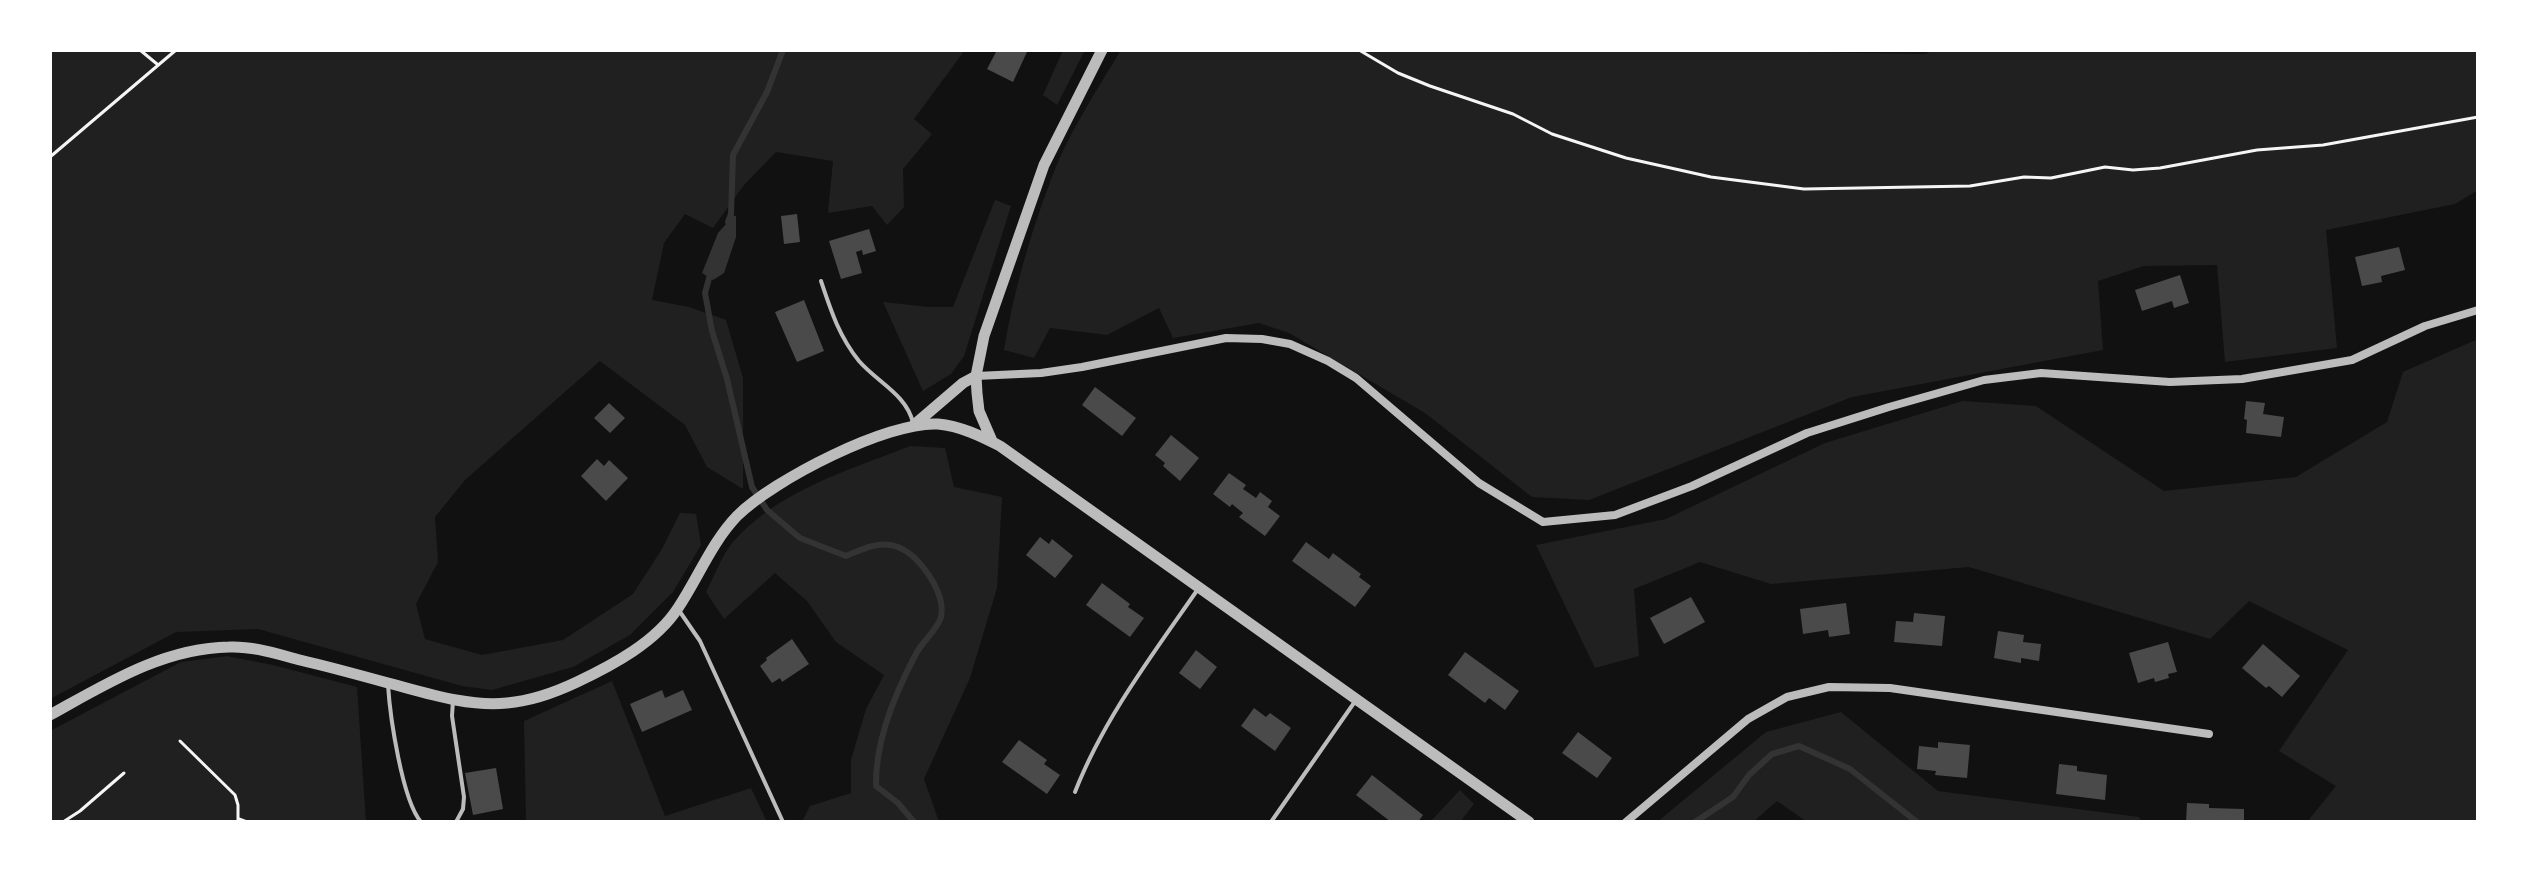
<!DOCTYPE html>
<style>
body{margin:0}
#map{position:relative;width:2528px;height:872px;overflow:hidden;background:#111;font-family:"Open Sans",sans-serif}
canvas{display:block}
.frame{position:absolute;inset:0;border:52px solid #fff;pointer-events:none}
</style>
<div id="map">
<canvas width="2528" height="872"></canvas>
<div class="frame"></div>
</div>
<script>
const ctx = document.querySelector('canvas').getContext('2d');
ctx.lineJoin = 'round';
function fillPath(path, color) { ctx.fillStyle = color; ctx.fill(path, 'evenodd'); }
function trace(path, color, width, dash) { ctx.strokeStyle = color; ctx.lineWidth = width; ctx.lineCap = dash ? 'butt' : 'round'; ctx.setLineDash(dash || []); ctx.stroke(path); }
fillPath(new Path2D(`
 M50,50H965L914,119L932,134L903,169L904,207L887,225L872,206L828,213L833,161L776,152L744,185L713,228L685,214L664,243L652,300L689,307L726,320L743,378V489L707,467L685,425L600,361L465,480L435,517L438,562L416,604L425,639L482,655L563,640L633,594L662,549L680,513L696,514L701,545L673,592L630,635L573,667L492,690L462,686L258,629L176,632L50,699Z
 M1063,50H1085L1057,105L1043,95Z
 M1121,50H1799L1804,52L1925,54L1934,50H2478V190L2455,204L2326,230L2337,348L2225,362L2217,265L2144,266L2098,281L2103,350L1852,397L1589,500L1532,497L1425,413L1289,333L1259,323L1173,338L1159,308L1107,335L1050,328L1034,358L1004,350C1013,294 1029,238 1049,185C1066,137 1095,93 1121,50Z
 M995,200L1011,206L964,356L951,374L923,391L883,302L928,307H953Z
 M2478,339V822H2307L2336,786L2279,751L2348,650L2249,601L2210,639L1969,567L1771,584L1700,562L1634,589L1639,656L1595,668L1536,545L1666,519L1825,443L1963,401L2036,406L2164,491L2296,477L2387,422L2403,372Z
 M910,446L945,448L954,487L1002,497L997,588L970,678L924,779L939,822H802L810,806L851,793V760L866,709L884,675L836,642L807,601L775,573L724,619L706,592C714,577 721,557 732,543C777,491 849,470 910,446Z
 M227,656L273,665L357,687L366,822H50V731L181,662Z
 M612,681L665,816L751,788L767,822H526L524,721Z
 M1841,712L1938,791L2139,817L2142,822H1807L1777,801L1753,822H1657L1766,732Z
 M1460,790L1474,804L1460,822H1430Z`), '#202020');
fillPath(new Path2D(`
 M728,215L736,216V237L724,273L713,280L702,273L718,233L727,223Z`), '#333');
trace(new Path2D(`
 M728,222L731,214L733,155L767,92L783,50
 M711,271L705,293L712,331L727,379L752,487L767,510L800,538L846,556C862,549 881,540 898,547C920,556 946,593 941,617C938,629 923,641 917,652C896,691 875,742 876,786L898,803L914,822
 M1695,822L1733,797L1749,775L1772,754L1799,746L1850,769L1917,822`), '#333', 6);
fillPath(new Path2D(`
 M997,50L1027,52L1013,82L987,69Z
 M797,214L800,242L784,244L781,216Z
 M869,229L876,251L863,255L862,250L856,252L862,273L841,279L829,241Z
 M2399,247L2405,270L2381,276L2382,282L2362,286L2355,257Z
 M2180,275L2189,303L2174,308L2172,301L2142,311L2135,290Z
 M804,300L824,351L797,362L775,312Z
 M1095,387L1136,418L1122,436L1082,405Z
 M2246,401L2265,403L2263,414L2284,417L2281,437L2246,433L2247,420L2244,419Z
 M609,403L625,418L610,433L594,418Z
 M1171,435L1199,458L1180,481L1163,466L1165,463L1155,455Z
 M597,459L604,466L609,460L628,478L606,501L581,476Z
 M1229,473L1246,485L1243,489L1256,498L1260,492L1272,501L1268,507L1280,516L1265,536L1239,517L1243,513L1232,504L1230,507L1213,494Z
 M1040,537L1049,544L1052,539L1073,556L1055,578L1026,555Z
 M1306,542L1329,559L1333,553L1361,574L1359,577L1371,586L1355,607L1292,561Z
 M1102,583L1130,604L1128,607L1144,618L1130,637L1086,605Z
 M1691,597L1705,622L1664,644L1650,618Z
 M1846,603L1850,634L1829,637L1828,630L1803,634L1800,609Z
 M1914,613L1945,616L1942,646L1894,642L1896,621L1913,622Z
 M1998,631L2024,635L2023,642L2041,644L2039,661L2021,658V663L1994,658Z
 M792,639L809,664L782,682L780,678L772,683L760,666L767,660L766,658Z
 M2168,642L2177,672L2168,674L2169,678L2155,682L2154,678L2138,683L2129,653Z
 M2263,644L2300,676L2282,697L2269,686L2266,688L2242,668Z
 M1196,650L1217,667L1200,689L1179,673Z
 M1465,652L1519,691L1505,710L1489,698L1485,703L1448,675Z
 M662,690L665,698L683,690L692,710L642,732L630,704Z
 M1254,708L1266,717L1270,713L1291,728L1275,751L1241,726Z
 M1578,732L1612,758L1597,778L1562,753Z
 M1019,740L1047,760L1044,764L1060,775L1047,794L1002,762Z
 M1938,742L1970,745L1967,778L1935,775L1936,771L1917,769L1919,746L1938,748Z
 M2059,764L2077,766V771L2107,775L2105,800L2056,794Z
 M496,768L503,809L473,815L465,773Z
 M1372,775L1423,815L1418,822H1391L1356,795Z
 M2187,803L2209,804V808L2244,809V822H2186Z`), '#4a4a4a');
trace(new Path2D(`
 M140,50L157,64
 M1359,50L1398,73L1430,86L1513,114L1552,134L1626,158L1711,177L1804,189L1970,186L2024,177L2051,178L2105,167L2133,170L2160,168L2257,150L2323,145L2478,117
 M50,157L176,50
 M180,741L235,795L238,805V822
 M239,819L247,822
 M63,822L80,811L124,773`), '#f5f5f5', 3);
trace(new Path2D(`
 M821,281C831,311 839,336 859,361C877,382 907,395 913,423
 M678,609L700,641L783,822
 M388,685C390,716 402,800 421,822
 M453,700L452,716L464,797L463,809L456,822
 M1075,792C1104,718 1153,654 1198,589
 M1271,822L1356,700`), '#bcbcbc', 4);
trace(new Path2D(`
 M976,376L1041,373L1082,367L1226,338L1262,339L1290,344L1328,361L1356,378L1479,483L1543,522L1615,515L1692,486L1807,433L1889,407L1984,380L2041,373L2170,382L2242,379L2352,360L2425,326L2478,310
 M1626,822L1748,719L1787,697L1829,687L1890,688L2209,734`), '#bcbcbc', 8);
trace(new Path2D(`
 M914,425L963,383L976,376
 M992,441L979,411L977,393L976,376L984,336L1044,165L1102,50
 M50,715C106,684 163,648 229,647C253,646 277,654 300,660C330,667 359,675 388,683C426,693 468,707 507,703C530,701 556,692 577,682C613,665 656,642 678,608C698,578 712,542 737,516C773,480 888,421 938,424C960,426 981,436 1000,446L1529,822`), '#bcbcbc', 11);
</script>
